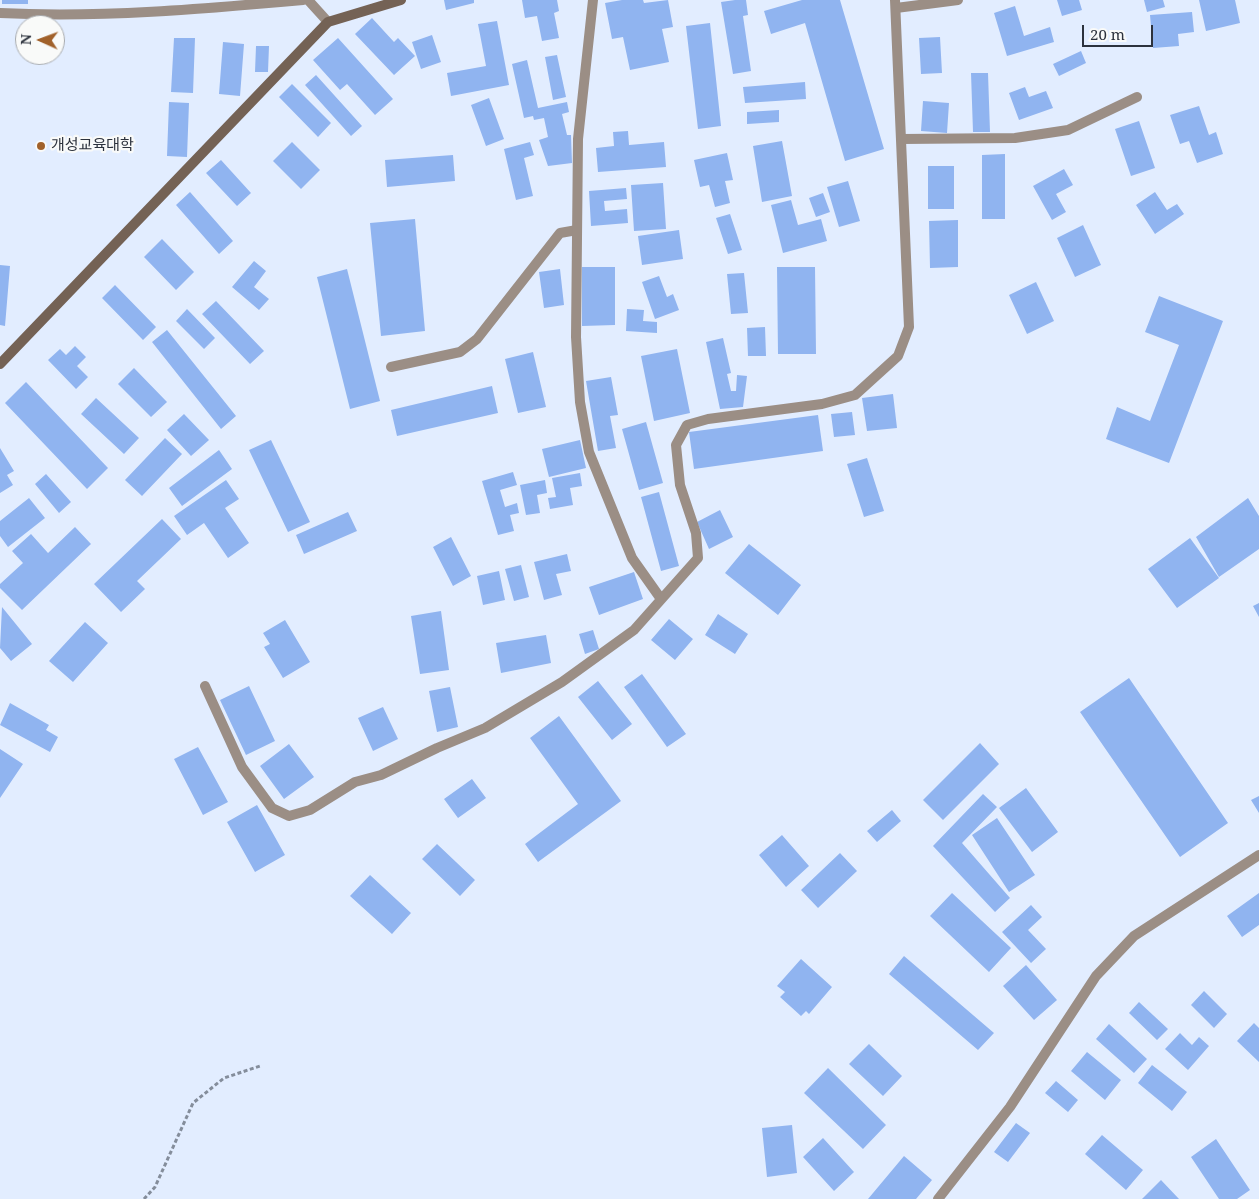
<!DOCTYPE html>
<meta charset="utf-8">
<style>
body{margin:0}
#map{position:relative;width:1259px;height:1199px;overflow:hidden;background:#e2edff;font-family:"Noto Serif",serif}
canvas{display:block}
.north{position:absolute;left:15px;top:15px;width:50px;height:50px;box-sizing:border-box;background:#f9faf9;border:1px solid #a7aaae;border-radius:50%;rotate:272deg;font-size:14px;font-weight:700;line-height:20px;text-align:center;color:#2c323d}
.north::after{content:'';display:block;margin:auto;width:18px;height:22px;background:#a1612a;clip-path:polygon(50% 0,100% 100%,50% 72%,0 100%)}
.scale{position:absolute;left:1082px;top:25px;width:71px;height:22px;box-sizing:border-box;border:2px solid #2c323d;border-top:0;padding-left:6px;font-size:15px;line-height:18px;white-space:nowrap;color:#2c323d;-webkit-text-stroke:4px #f9faf9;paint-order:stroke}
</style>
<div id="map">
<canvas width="1259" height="1199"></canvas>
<div class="north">N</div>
<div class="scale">20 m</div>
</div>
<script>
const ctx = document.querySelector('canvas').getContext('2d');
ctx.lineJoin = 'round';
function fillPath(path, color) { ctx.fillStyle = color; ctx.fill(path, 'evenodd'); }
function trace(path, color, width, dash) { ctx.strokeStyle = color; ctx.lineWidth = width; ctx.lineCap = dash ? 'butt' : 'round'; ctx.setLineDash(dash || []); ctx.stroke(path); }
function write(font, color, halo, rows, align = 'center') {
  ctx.font = font + ' "Noto Serif","Noto Sans KR",serif'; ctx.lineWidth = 4.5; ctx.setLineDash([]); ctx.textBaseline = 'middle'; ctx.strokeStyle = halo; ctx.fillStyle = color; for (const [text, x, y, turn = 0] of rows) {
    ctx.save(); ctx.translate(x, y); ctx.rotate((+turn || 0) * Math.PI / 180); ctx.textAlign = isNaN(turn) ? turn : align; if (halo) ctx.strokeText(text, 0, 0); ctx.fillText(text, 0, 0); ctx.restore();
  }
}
fillPath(new Path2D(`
 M2,0H28V4H2Z
 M444,0H474V3L446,10Z
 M522,0H557L559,11L554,13L559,38L542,41L537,16L525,18Z
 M622,0H643L644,3L668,0L673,27L662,29L669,62L630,70L623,37L612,39L605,3Z
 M735,0H746L748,15L743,16L751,71L733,74L721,2Z
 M802,0H840L884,149L845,161L805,23L771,34L764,11Z
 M1057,0H1079L1082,10L1062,16Z
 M1144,0H1163L1165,7L1147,12Z
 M1199,0H1235L1240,23L1206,31Z
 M1015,6L1024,36L1050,27L1054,42L1007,56L994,13Z
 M1192,12L1194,32L1178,34L1179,46L1153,48L1150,15Z
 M372,18L394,42L398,38L415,56L394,75L355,34Z
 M497,21L509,85L451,96L447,73L486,66L478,24Z
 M710,23L721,126L698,129L686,26Z
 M432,35L441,62L421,69L412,42Z
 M940,37L942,73L921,74L919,38Z
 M174,38H195L193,93L171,92Z
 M338,38L393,99L375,115L347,84L340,90L313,60Z
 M223,42L244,44L240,96L219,94Z
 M256,46H269L268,72H255Z
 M1081,51L1086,63L1059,76L1053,64Z
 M557,55L566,97L553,100L545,57Z
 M527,60L538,108L567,102L569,112L562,114L567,135H571L572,163L548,166L539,140L548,137L544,118L534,120L533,116L524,118L512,64Z
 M971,73H988L990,132H973Z
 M316,75L362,126L351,136L305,85Z
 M805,82L806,99L745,103L743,87Z
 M292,84L331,123L318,137L279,97Z
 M1025,87L1029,97L1046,91L1053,108L1019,120L1009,93Z
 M489,98L504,139L486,146L471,105Z
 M923,101L949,103L947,133L921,131Z
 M169,102L189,103L187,157L167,156Z
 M1199,106L1209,135L1216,132L1223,154L1197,163L1189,141L1180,144L1170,115Z
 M779,110V122L747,124V112Z
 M1139,121L1155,168L1131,176L1115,129Z
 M628,131L629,145L664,142L666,167L598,172L596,148L614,146L613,132Z
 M782,141L792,196L762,202L753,146Z
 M292,142L320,170L301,189L273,161Z
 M530,142L534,155L524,158L533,196L516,200L504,149Z
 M727,153L733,180L725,181L730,203L715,207L709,185L700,187L694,160Z
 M1005,154V219H982V155Z
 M453,155L455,181L387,187L385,160Z
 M221,160L251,193L237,206L206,173Z
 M928,166H954V209H928Z
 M1064,169L1073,185L1056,194L1066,212L1052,220L1033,186Z
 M848,181L860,221L839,227L827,187Z
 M663,183L666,229L634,231L631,185Z
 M626,188L627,199L604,201L605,211L627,209L628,223L591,226L589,191Z
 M190,192L233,241L219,254L176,205Z
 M1155,192L1167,210L1177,204L1184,214L1155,234L1136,205Z
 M823,193L830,212L816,217L809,198Z
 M791,200L798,225L821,219L827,241L783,253L771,205Z
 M730,214L742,250L728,254L716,218Z
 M415,219L425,331L381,336L370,223Z
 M958,220V267L930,268L929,221Z
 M1083,225L1101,265L1075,277L1057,238Z
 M679,230L683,259L642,265L638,236Z
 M162,239L194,272L176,290L144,257Z
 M254,261L266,271L254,287L269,299L259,310L232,287Z
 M0,265L10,266L5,326L0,325Z
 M582,267H615V325L582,326Z
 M777,267H815L816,354H778Z
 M347,269L380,401L350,409L317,277Z
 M560,269L564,305L544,308L539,272Z
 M744,273L748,313L731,314L727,274Z
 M659,276L667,297L673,294L679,310L655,319L642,282Z
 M1036,282L1054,321L1027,334L1009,295Z
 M115,285L156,327L143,340L102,298Z
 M1159,296L1223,321L1169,463L1106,439L1117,407L1150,421L1179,345L1145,332Z
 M216,301L264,351L250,364L202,314Z
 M187,309L215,338L204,349L176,321Z
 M627,309L644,310L643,321L657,322V333L626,331Z
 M765,327L766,356H748L747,328Z
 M167,330L236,416L221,429L152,342Z
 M723,338L731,373L727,374L731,391H736L737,375L747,376L743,407L720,409L706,342Z
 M75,346L86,357L77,366L88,377L76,389L48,360L60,349L66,355Z
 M677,349L690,413L654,421L641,356Z
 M533,352L546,407L518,413L505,359Z
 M134,368L167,402L151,417L118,384Z
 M611,377L618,415L610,416L616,448L598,451L586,381Z
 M26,382L108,468L87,489L5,403Z
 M492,386L498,413L397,436L391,410Z
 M893,394L897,428L867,431L862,398Z
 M96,398L139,438L124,454L81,414Z
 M852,412L855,435L834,437L831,414Z
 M184,414L209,440L191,456L167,430Z
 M818,415L823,451L694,469L689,432Z
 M646,422L663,483L639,490L622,429Z
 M165,438L182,454L142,496L125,480Z
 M271,440L310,522L288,532L249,450Z
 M580,440L586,468L549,477L542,449Z
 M0,448L14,471L7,475L13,485L0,493Z
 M219,450L232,469L182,506L169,488Z
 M867,458L884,511L864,517L847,464Z
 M513,472L517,485L500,490L505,507L517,503L519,513L510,515L514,531L498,535L482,481Z
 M580,473L582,486L570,488L573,505L550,509L548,498L556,497L552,478Z
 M46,474L71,502L59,513L35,484Z
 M226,480L239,499L225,508L249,543L228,558L204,523L187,535L174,516Z
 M545,480L547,493L537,495L540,513L526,515L520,485Z
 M659,492L679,566L661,571L641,497Z
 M29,498L45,518L8,547L0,536V521Z
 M1248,498L1259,516V549L1219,577L1196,537Z
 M720,510L733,537L709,549L697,522Z
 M348,512L357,531L304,554L296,535Z
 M162,519L181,539L137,581L145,589L121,612L94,584Z
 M75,527L91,544L22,610L0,588V584L23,563L12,551L31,534L48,553Z
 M451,537L471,576L453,586L433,547Z
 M1190,538L1219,578L1177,608L1148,569Z
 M749,544L801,585L778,615L725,573Z
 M567,554L571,571L556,574L562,595L544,600L534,562Z
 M521,565L529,597L514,601L505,569Z
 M499,571L505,600L483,605L477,576Z
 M634,572L643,599L599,615L589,587Z
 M1259,603V617L1253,606Z
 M2,607L32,644L11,661L0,648Z
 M441,611L449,670L420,674L411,616Z
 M718,614L748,634L735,654L705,635Z
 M669,619L693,639L675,660L651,640Z
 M285,620L310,662L283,678L264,647L270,644L263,633Z
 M85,622L108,643L73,682L49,661Z
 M593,630L599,649L585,654L579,634Z
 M546,635L551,663L501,673L496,643Z
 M642,674L686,734L667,747L624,687Z
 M1129,678L1228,823L1180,857L1080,712Z
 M598,681L632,724L612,740L578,697Z
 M249,686L275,741L246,755L220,700Z
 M450,687L458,727L437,732L429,691Z
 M10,703L49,725L46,730L58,737L50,752L0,725Z
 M383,707L398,739L373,751L358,718Z
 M559,716L621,801L538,862L525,844L578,804L530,738Z
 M980,743L999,764L943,820L923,800Z
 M289,744L314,777L284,799L260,766Z
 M198,747L228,802L203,815L174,759Z
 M0,749L23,764L0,798Z
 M472,779L486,798L458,818L444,799Z
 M1026,788L1058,832L1032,852L999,808Z
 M983,794L997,807L962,843L1010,898L995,912L933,846Z
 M1259,796V813L1251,800Z
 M257,805L285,855L255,872L227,822Z
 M892,810L901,821L877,842L867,831Z
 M997,818L1035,875L1009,892L972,835Z
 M782,835L809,866L786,887L759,855Z
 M437,844L475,880L460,896L422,859Z
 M840,853L857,871L818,908L801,890Z
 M370,875L411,913L392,934L350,896Z
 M952,893L1011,948L989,972L930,916Z
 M1259,893V925L1242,937L1227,916Z
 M1031,905L1042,917L1028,930L1046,949L1031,963L1002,932Z
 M904,956L994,1033L978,1050L889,974Z
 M801,959L832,987L809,1014L806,1011L801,1016L780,997L785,992L777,986Z
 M1026,965L1057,1000L1034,1020L1003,986Z
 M1204,991L1227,1014L1214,1028L1191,1005Z
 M1139,1002L1168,1029L1157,1040L1129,1013Z
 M1254,1023L1259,1028V1062L1237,1041Z
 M1109,1024L1147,1059L1134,1073L1096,1039Z
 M1180,1033L1192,1045L1199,1037L1209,1046L1188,1070L1165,1049Z
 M869,1044L902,1076L883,1096L849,1064Z
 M1087,1052L1121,1080L1105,1100L1071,1071Z
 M1152,1065L1187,1092L1172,1111L1138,1083Z
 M828,1068L886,1125L863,1149L804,1093Z
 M1056,1081L1078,1100L1068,1112L1045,1093Z
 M1016,1123L1030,1133L1008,1162L994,1152Z
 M792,1125L797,1173L767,1177L762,1128Z
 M1102,1135L1143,1170L1126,1190L1085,1154Z
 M823,1138L854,1172L834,1191L803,1157Z
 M1216,1139L1250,1190L1237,1199H1219L1191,1157Z
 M904,1156L932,1180L916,1199H868Z
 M1161,1180L1179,1199H1142Z`), '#90b4f0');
trace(new Path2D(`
 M144,1199L155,1187L193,1103L224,1078L260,1066`), '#848d9b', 3, [4, 2.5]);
trace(new Path2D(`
 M391,367L460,352L477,339L560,233L577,230`), '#9b8e85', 10);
trace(new Path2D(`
 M308,0L328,22
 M593,0L578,139L576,337L580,402L589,452L632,558L661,599
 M896,8L958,0
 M0,13C101,18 203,9 303,0
 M902,139L1015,138L1068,130L1137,97
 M205,686L242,767L272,808L289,816L310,810L355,782L381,775L437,748L485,728L562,682L634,630L698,558L696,533L680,485L676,445L687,425L708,419L822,404L855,395L898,356L909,327L895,0
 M938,1199L1010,1107L1096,976L1134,936L1259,855`), '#9b8e85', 10);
trace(new Path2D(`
 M0,364L328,22L401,0`), '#746255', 10);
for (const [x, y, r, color] of [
 [41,146,5,"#a1612a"]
]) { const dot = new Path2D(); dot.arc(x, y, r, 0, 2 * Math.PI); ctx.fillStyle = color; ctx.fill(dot); trace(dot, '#f9faf9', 2); }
write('15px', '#2c323d', '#f9faf9', [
 ["개성교육대학",51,146]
], 'left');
</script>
